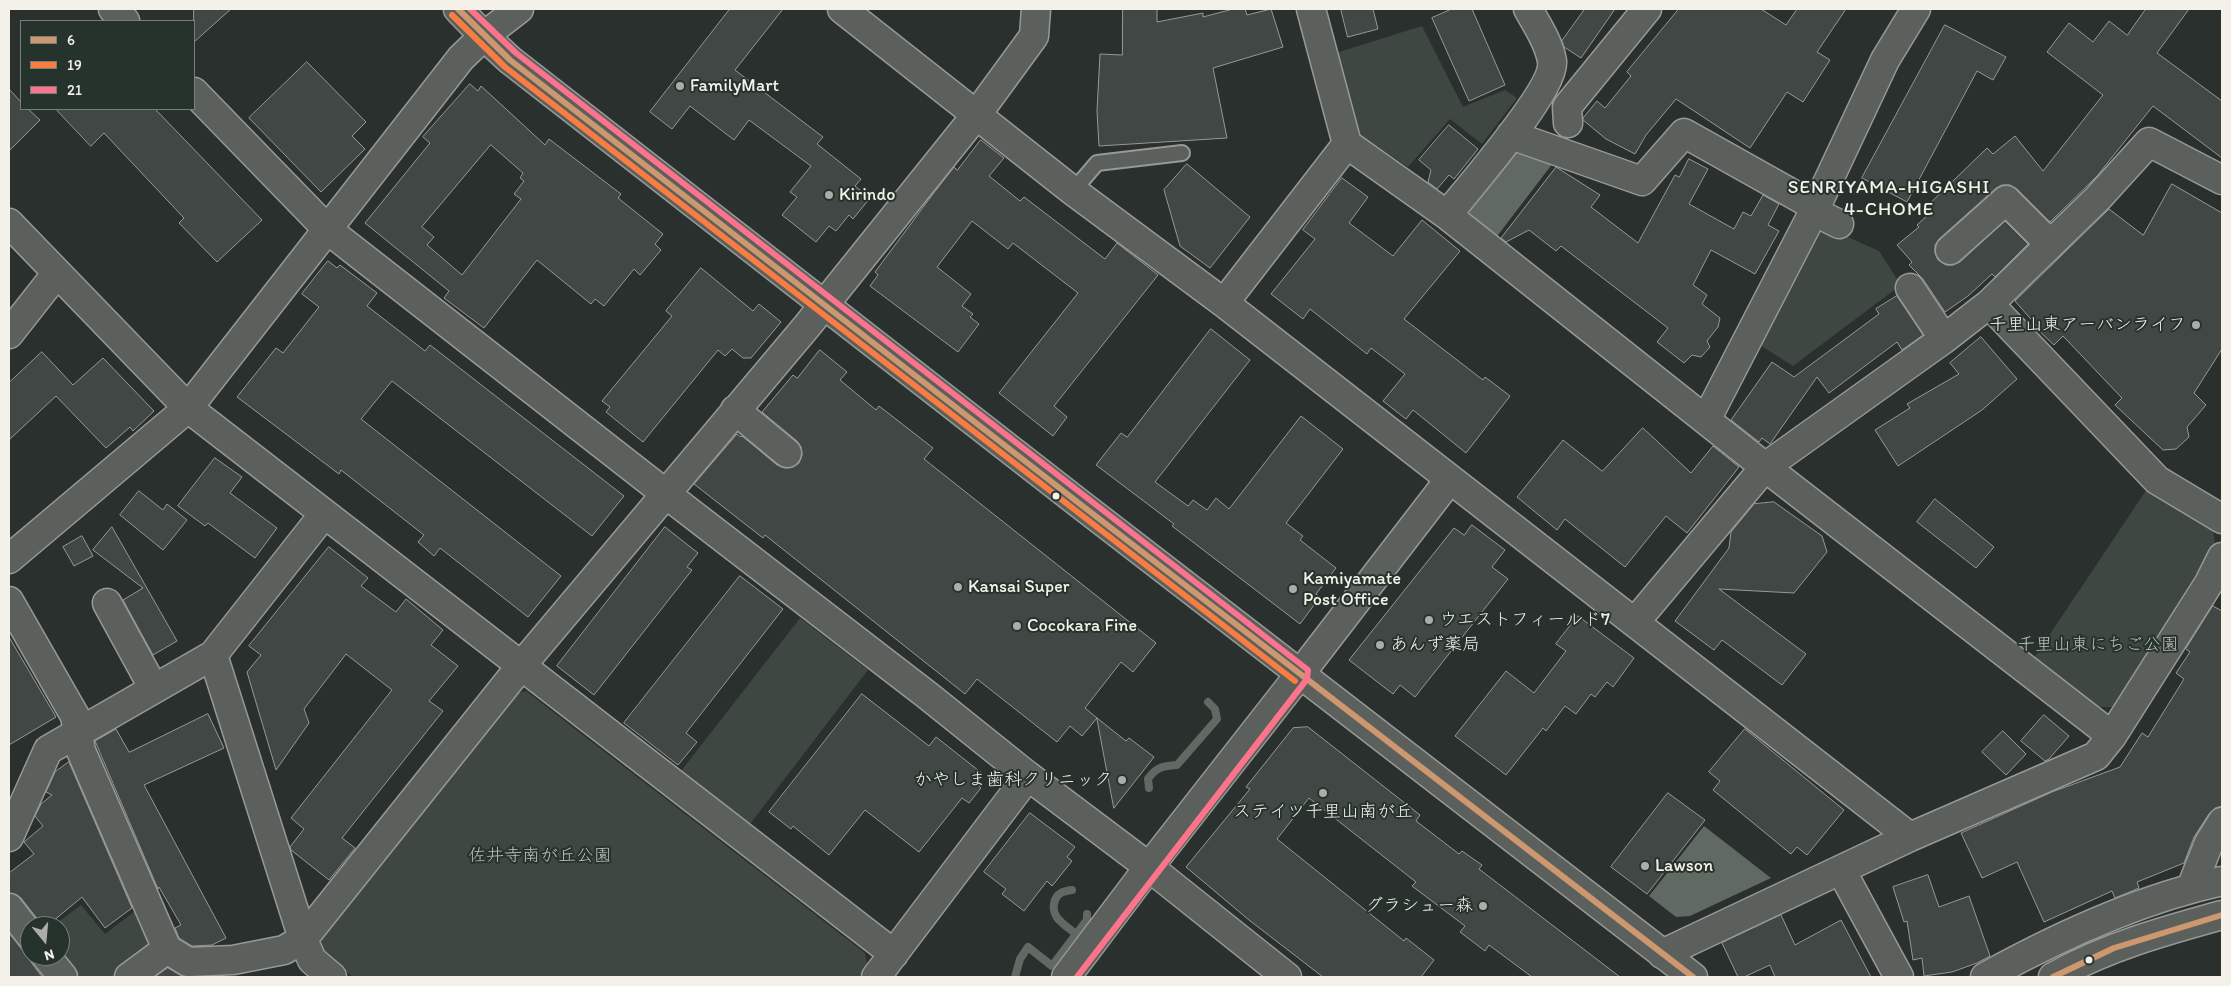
<!DOCTYPE html>
<meta charset="utf-8">
<style>
body{margin:0}
#map{position:relative;width:2231px;height:986px;overflow:hidden;background:#29302d;font-family:Itim,sans-serif}
canvas{display:block}
.frame{position:absolute;inset:0;border:10px solid #f4f1e8;pointer-events:none}
.legend{position:absolute;left:20px;top:20px;width:175px;height:90px;box-sizing:border-box;background:#26332d;border:1px solid #787f78;margin:0;padding:6px 9px;list-style:none;font-size:15px;color:#f4f1e8}
.legend li{display:flex;align-items:center;gap:10px;height:25px}
.legend b{width:25px;border:1px solid #787f78}
.north{position:absolute;left:20px;top:916px;width:50px;height:50px;box-sizing:border-box;background:#26332d;border:1px solid #787f78;border-radius:50%;rotate:163deg;font-size:14px;font-weight:700;line-height:20px;text-align:center;color:#f4f1e8}
.north::after{content:'';display:block;margin:auto;width:18px;height:22px;background:#adada7;clip-path:polygon(50% 0,100% 100%,50% 72%,0 100%)}
</style>
<div id="map">
<canvas width="2231" height="986"></canvas>
<div class="frame"></div>
<ul class="legend">
<li><b style="height:6px;background:#cd976f"></b>6</li>
<li><b style="height:6px;background:#f77d43"></b>19</li>
<li><b style="height:6px;background:#fc738d"></b>21</li>
</ul>
<div class="north">N</div>
</div>
<script>
const ctx = document.querySelector('canvas').getContext('2d');
ctx.lineJoin = 'round';
function fillPath(path, color) { ctx.fillStyle = color; ctx.fill(path, 'evenodd'); }
function trace(path, color, width, dash) { ctx.strokeStyle = color; ctx.lineWidth = width; ctx.lineCap = dash ? 'butt' : 'round'; ctx.setLineDash(dash || []); ctx.stroke(path); }
function write(font, color, halo, rows, align = 'center') {
  ctx.font = font + ' Itim,"Klee One",sans-serif'; ctx.lineWidth = 4; ctx.setLineDash([]); ctx.textBaseline = 'middle'; ctx.strokeStyle = halo; ctx.fillStyle = color; for (const [text, x, y, turn = 0] of rows) {
    ctx.save(); ctx.translate(x, y); ctx.rotate((+turn || 0) * Math.PI / 180); ctx.textAlign = isNaN(turn) ? turn : align; if (halo) ctx.strokeText(text, 0, 0); ctx.fillText(text, 0, 0); ctx.restore();
  }
}
fillPath(new Path2D(`
 M1422,26L1463,107L1505,90L1517,98L1482,144L1450,119L1408,167L1358,133L1336,53Z
 M1819,224L1879,251L1901,285L1793,366L1758,344Z
 M2147,489L2212,526L2215,543L2114,707H2097L2034,658Z
 M800,618L868,670L750,824L681,771Z
 M526,691L865,953L868,970L863,977H353L324,954L321,938L511,695Z
 M81,905L105,934L139,908L152,950L117,977H80L60,951V926H53Z`), '#3e4742');
fillPath(new Path2D(`
 M1523,151L1553,163L1495,239L1471,221L1469,207L1507,156Z
 M1704,826L1771,878L1690,916L1676,917L1649,896Z`), '#616963');
trace(new Path2D(`
 M1149,788L1148,779C1156,767 1163,766 1177,765L1217,719L1215,709L1208,702
 M1072,890C1065,891 1058,892 1055,900C1049,917 1064,924 1076,934
 M1015,977L1020,959L1028,947L1052,966L1087,920V914`), '#616963', 8);
const building = new Path2D(`
 M194,9H231L194,42Z
 M730,9H783L735,70L823,137L817,144L861,179L855,186L870,198L853,219L849,215L836,231L829,226L816,242L782,215L797,197L790,192L811,166L749,120L734,140L690,106L672,129L650,112Z
 M1123,9H1157V22L1203,13V17L1233,9H1245L1247,15L1271,9L1283,47L1213,68L1227,138L1099,146L1097,111L1100,54L1122,55Z
 M1341,9H1373L1378,29L1348,37Z
 M1452,9H1472L1505,85L1469,101L1432,18Z
 M1585,9H1615L1581,58L1564,47L1562,41Z
 M1679,9H1761L1786,25L1797,9H1846L1817,52L1830,60L1803,102L1787,92L1750,148L1676,99L1646,135L1635,154L1606,139L1583,120V118L1597,101L1605,108L1631,76L1627,72Z
 M2146,9H2189L2157,53L2222,101V158L2153,106L2097,176L2050,222L2017,189L2010,185H2002L1996,188L1939,239L1935,245V253L1938,260L1946,265H1953L1960,262L2005,221L2028,244L1995,277L1992,274L1968,296L1945,312L1923,279L1909,265L1912,262L1897,245L1919,227L1917,225L1929,214L1923,210L1987,148L1993,154L2015,136L2043,171L2103,95L2047,52L2069,23L2093,42L2109,21L2127,35Z
 M1945,25L2006,57L1993,80L1977,71L1907,202L1862,178Z
 M307,62L366,122L352,136L365,149L321,192L249,118Z
 M470,84L478,91L481,86L545,145L549,139L621,194L618,198L663,234L655,244L661,250L640,275L634,269L604,306L595,299L591,304L537,260L484,328L444,298L449,291L365,223L430,143L423,137ZM491,145L523,173L520,178L524,181L514,194L521,199L462,275L427,245L434,237L422,227Z
 M9,89L21,102V109H28L40,120L9,151Z
 M56,109H155L262,220L217,262L179,223L184,218L104,133L91,146Z
 M1449,125L1478,149L1454,179L1449,175L1437,189L1428,182L1431,170L1419,160Z
 M981,140L1004,158L989,176L1020,201L1024,197L1105,259L1117,243L1158,275L1054,406L1067,417L1053,436L999,393L1078,293L1013,243L1008,249L972,221L937,267L971,294L962,306L973,314L970,317L979,324L958,352L870,286L878,275L875,272L933,194L954,167L957,170Z
 M1689,159L1708,169L1689,204L1734,229L1743,212L1751,216L1763,195L1779,204L1768,225L1779,231L1755,274L1711,250L1693,285L1707,295L1702,304L1720,318L1718,327L1707,341L1710,347L1701,357L1692,355L1684,363L1657,342L1668,328L1561,246L1556,251L1529,230L1506,242L1501,238L1556,167L1600,195L1591,207L1638,243L1675,175L1679,177Z
 M1187,164L1250,217L1210,268L1180,246L1164,190Z
 M1342,178L1368,197L1349,223L1393,256L1422,220L1460,251L1404,319L1483,380L1485,377L1510,396L1466,453L1413,410L1406,419L1383,401L1405,374L1371,348L1367,354L1310,309L1303,319L1271,294L1315,239L1303,230Z
 M2172,184L2222,213V349L2194,393L2206,405L2187,427L2189,437L2176,449L2163,450L2115,405L2122,398L2063,336L2054,345L2035,327L2036,325L2015,301L2109,209L2143,235Z
 M328,261L337,268L340,265L377,293L367,306L425,351L430,345L624,496L592,536L392,381L361,419L561,576L528,617L440,548L434,556L418,542L424,535L341,470L339,474L237,397L276,348L283,353L319,307L302,294Z
 M701,268L753,311L759,304L781,322L751,358H743L732,349L725,356L718,350L643,442L606,412L610,407L602,401L672,316L666,311Z
 M1897,296L1923,335L1902,350L1897,342L1829,393L1817,377L1770,444L1762,438L1759,442L1731,420L1772,362L1794,377L1879,314L1876,309Z
 M1211,329L1250,360L1155,482L1188,506L1193,500L1207,510L1216,498L1229,509L1301,416L1343,449L1286,523L1303,536L1300,540L1336,568L1316,594L1320,597L1300,624L1172,526L1174,524L1096,465L1121,433L1127,437Z
 M1981,337L2017,379L1982,410L1898,466L1875,430L1910,408L1907,404L1959,374L1950,363Z
 M820,350L847,372L840,380L876,410L879,406L933,448L924,459L1156,643L1133,672L1121,662L1085,708L1097,718L1082,736L1070,726L1057,742L977,679L965,694L765,535L763,538L694,484L737,434L741,437L742,436L777,465L785,468L793,467L799,463L802,455L801,447L797,441L762,412L793,375L797,378Z
 M42,352L73,385L103,358L154,411L133,431L130,427L106,448L56,396L9,440V383Z
 M1643,428L1691,473L1713,446L1739,467L1687,533L1666,516L1625,567L1565,519L1557,530L1517,497L1563,440L1602,471Z
 M215,458L242,477L230,493L277,528L255,558L208,523L205,526L178,506Z
 M139,491L163,510L167,504L187,520L163,550L120,515Z
 M1935,499L1994,547L1976,568L1917,522Z
 M1774,502L1822,536L1827,552L1794,593L1719,589L1806,654L1782,685L1722,640L1714,650L1675,621L1729,548L1731,532L1754,504Z
 M1472,525L1505,550L1492,567L1508,579L1415,697L1400,685L1393,694L1349,660L1454,528L1464,535Z
 M112,527L177,641L153,655L123,600L143,588L93,550Z
 M665,527L698,553L687,567L692,570L594,695L557,666Z
 M82,536L93,556L74,566L63,547Z
 M329,547L368,578L361,586L396,612L406,599L443,630L431,645L458,666L429,701L443,711L342,838L355,848L329,880L291,850L290,847L304,829L291,818L392,690L346,654L304,709L309,723L276,770L247,672L261,655L249,646Z
 M740,576L783,609L686,733L697,742L678,765L624,723Z
 M2213,606L2222,611V806L2215,808L2209,814L2194,837L2184,863L2137,882L2139,888L2115,898L2112,891L2044,922L2017,862L1982,878L1961,833L2052,792L2120,767L2142,733L2148,737L2184,679L2176,673L2190,652L2186,649Z
 M1578,616L1634,658L1613,687L1607,682L1595,697L1591,694L1576,714L1565,706L1546,731L1543,728L1506,775L1455,736L1506,671L1534,693L1566,651L1556,644Z
 M9,637L56,717L9,745Z
 M862,694L929,746L936,737L983,774L976,783L981,788L969,803L962,798L919,852L865,810L829,855L793,826L791,829L769,812Z
 M208,714L224,748L144,785L226,938L212,945L192,946L179,938L175,928L181,925L159,887L158,889L95,741L116,729L129,752Z
 M2044,715L2069,736L2049,759L2045,761L2021,741Z
 M1097,718L1126,741L1129,738L1154,757L1114,808Z
 M1308,727L1420,815L1416,821L1459,854L1462,851L1482,865L1479,869L1620,977H1532L1489,945L1485,951L1460,932L1465,926L1412,886L1416,882L1309,798L1277,839L1404,941L1406,938L1434,960L1421,977H1323L1249,920L1186,867L1250,789L1246,787L1293,728Z
 M1745,729L1844,810L1807,855L1797,847L1791,854L1713,790L1720,781L1709,772Z
 M2003,731L2026,754L2006,775L1982,752Z
 M69,762L132,908L105,928L82,897L47,926H43L21,898L15,894L9,893V873L34,854L24,842L43,826L35,816L41,804L52,795L46,792L55,772Z
 M1668,793L1705,820L1647,894L1611,867Z
 M1030,813L1075,847L1067,857L1072,861L1052,886L1047,881L1024,911L1002,894L1006,889L984,872Z
 M1928,875L1939,907L1969,896L1990,956L1977,963L1952,972L1924,976L1922,958L1913,960L1907,921L1904,922L1893,887Z
 M1781,915L1795,945L1841,920L1871,977H1775L1770,965L1744,977H1738L1722,943Z
 M9,933L17,943L42,977H9Z
 M168,968L180,975L187,977H155Z`);
fillPath(building, '#414744');
trace(building, '#969996', 1);
const service = new Path2D(`
 M1073,191L1097,163L1182,153`);
const minor = new Path2D(`
 M842,9L1073,191L1224,303L1910,837
 M1311,9L1347,144L1447,215L1765,467L2112,736
 M1568,123L1567,107L1647,9
 M1511,135L1642,181L1684,133L1816,207L1823,216L1839,224
 M1447,215C1467,190 1556,88 1552,61C1549,43 1537,25 1528,9
 M9,223L188,408L894,954
 M1950,250L2006,200L2050,244
 M1910,288L1944,339
 M1224,303L1347,144
 M1989,304L2157,480L2222,519
 M9,334L57,273
 M735,410L787,453
 M1706,420L1816,207L1885,60L1916,9
 M9,559L188,408L461,58L484,36L519,9
 M9,601L75,716L81,751L167,949
 M107,603L154,689
 M1635,622L1765,467L1944,339L1989,304L2098,198L2149,142L2222,180
 M213,655L303,939L312,960L332,977
 M1300,674L1450,479
 M9,837L48,750L213,655L324,514
 M1149,867L1287,977
 M1841,870L1899,977
 M2191,888L2209,843L2222,822
 M9,908L30,935
 M1662,954L1910,837L2096,756L2112,736L2209,583L2222,557
 M46,956L63,977
 M129,977L167,949L188,962L233,960L284,950L303,939L521,666L807,326L977,114L1034,36L1036,9
 M876,977L1028,776
 M1985,977C2059,936 2139,899 2222,881`);
const tertiary = new Path2D(`
 M113,9L125,21
 M458,9L484,36L510,60L1080,504L1693,977
 M194,92L328,230L666,494L927,695L1028,776L1149,867
 M1066,977L1149,867L1300,674
 M2053,977C2106,947 2164,931 2222,915`);
trace(service, '#969996', 18);
trace(minor, '#969996', 31);
trace(tertiary, '#969996', 31);
trace(service, '#5c605c', 14);
trace(minor, '#5c605c', 28);
trace(tertiary, '#5c605c', 28);
trace(new Path2D(`
 M458,9L510,60L1080,504L1693,977
 M2053,977L2114,948L2222,915`), '#cd976f', 6);
trace(new Path2D(`
 M452,15L505,67L1295,681
 M1077,977L1307,679`), '#f77d43', 6);
trace(new Path2D(`
 M470,9L516,53L1308,670L1307,679L1077,977`), '#fc738d', 6);
for (const [x, y, r, color] of [
 [680,86,5,"#adada7"],
 [829,195,5,"#adada7"],
 [2196,325,5,"#adada7"],
 [1056,496,4.5,"#f4f1e8"],
 [958,587,5,"#adada7"],
 [1293,589,5,"#adada7"],
 [1429,620,5,"#adada7"],
 [1017,626,5,"#adada7"],
 [1380,645,5,"#adada7"],
 [1122,780,5,"#adada7"],
 [1323,793,5,"#adada7"],
 [1645,866,5,"#adada7"],
 [1483,906,5,"#adada7"],
 [2089,960,4.5,"#f4f1e8"]
]) { const dot = new Path2D(); dot.arc(x, y, r, 0, 2 * Math.PI); ctx.fillStyle = color; ctx.fill(dot); trace(dot, '#26332d', 2); }
write('18px', '#f4f1e8', '#26332d', [
 ["FamilyMart",690,86],
 ["Kirindo",839,195],
 ["千里山東アーバンライフ",2186,325,"right"],
 ["Kamiyamate",1303,579],
 ["Post Office",1303,600],
 ["Kansai Super",968,587],
 ["ウエストフィールド7",1439,620],
 ["Cocokara Fine",1027,626],
 ["あんず薬局",1390,645],
 ["かやしま歯科クリニック",1112,780,"right"],
 ["ステイツ千里山南が丘",1323,812,"center"],
 ["Lawson",1655,866],
 ["グラシュー森",1473,906,"right"]
], 'left');
write('18px', '#bebfb7', '#26332d', [
 ["千里山東にちご公園",2098,645],
 ["佐井寺南が丘公園",540,856]
]);
ctx.letterSpacing = '1px';
write('19px', '#f4f1e8', '#26332d', [
 ["SENRIYAMA-HIGASHI",1889,188],
 ["4-CHOME",1889,210]
]);
ctx.letterSpacing = '0px';
</script>
